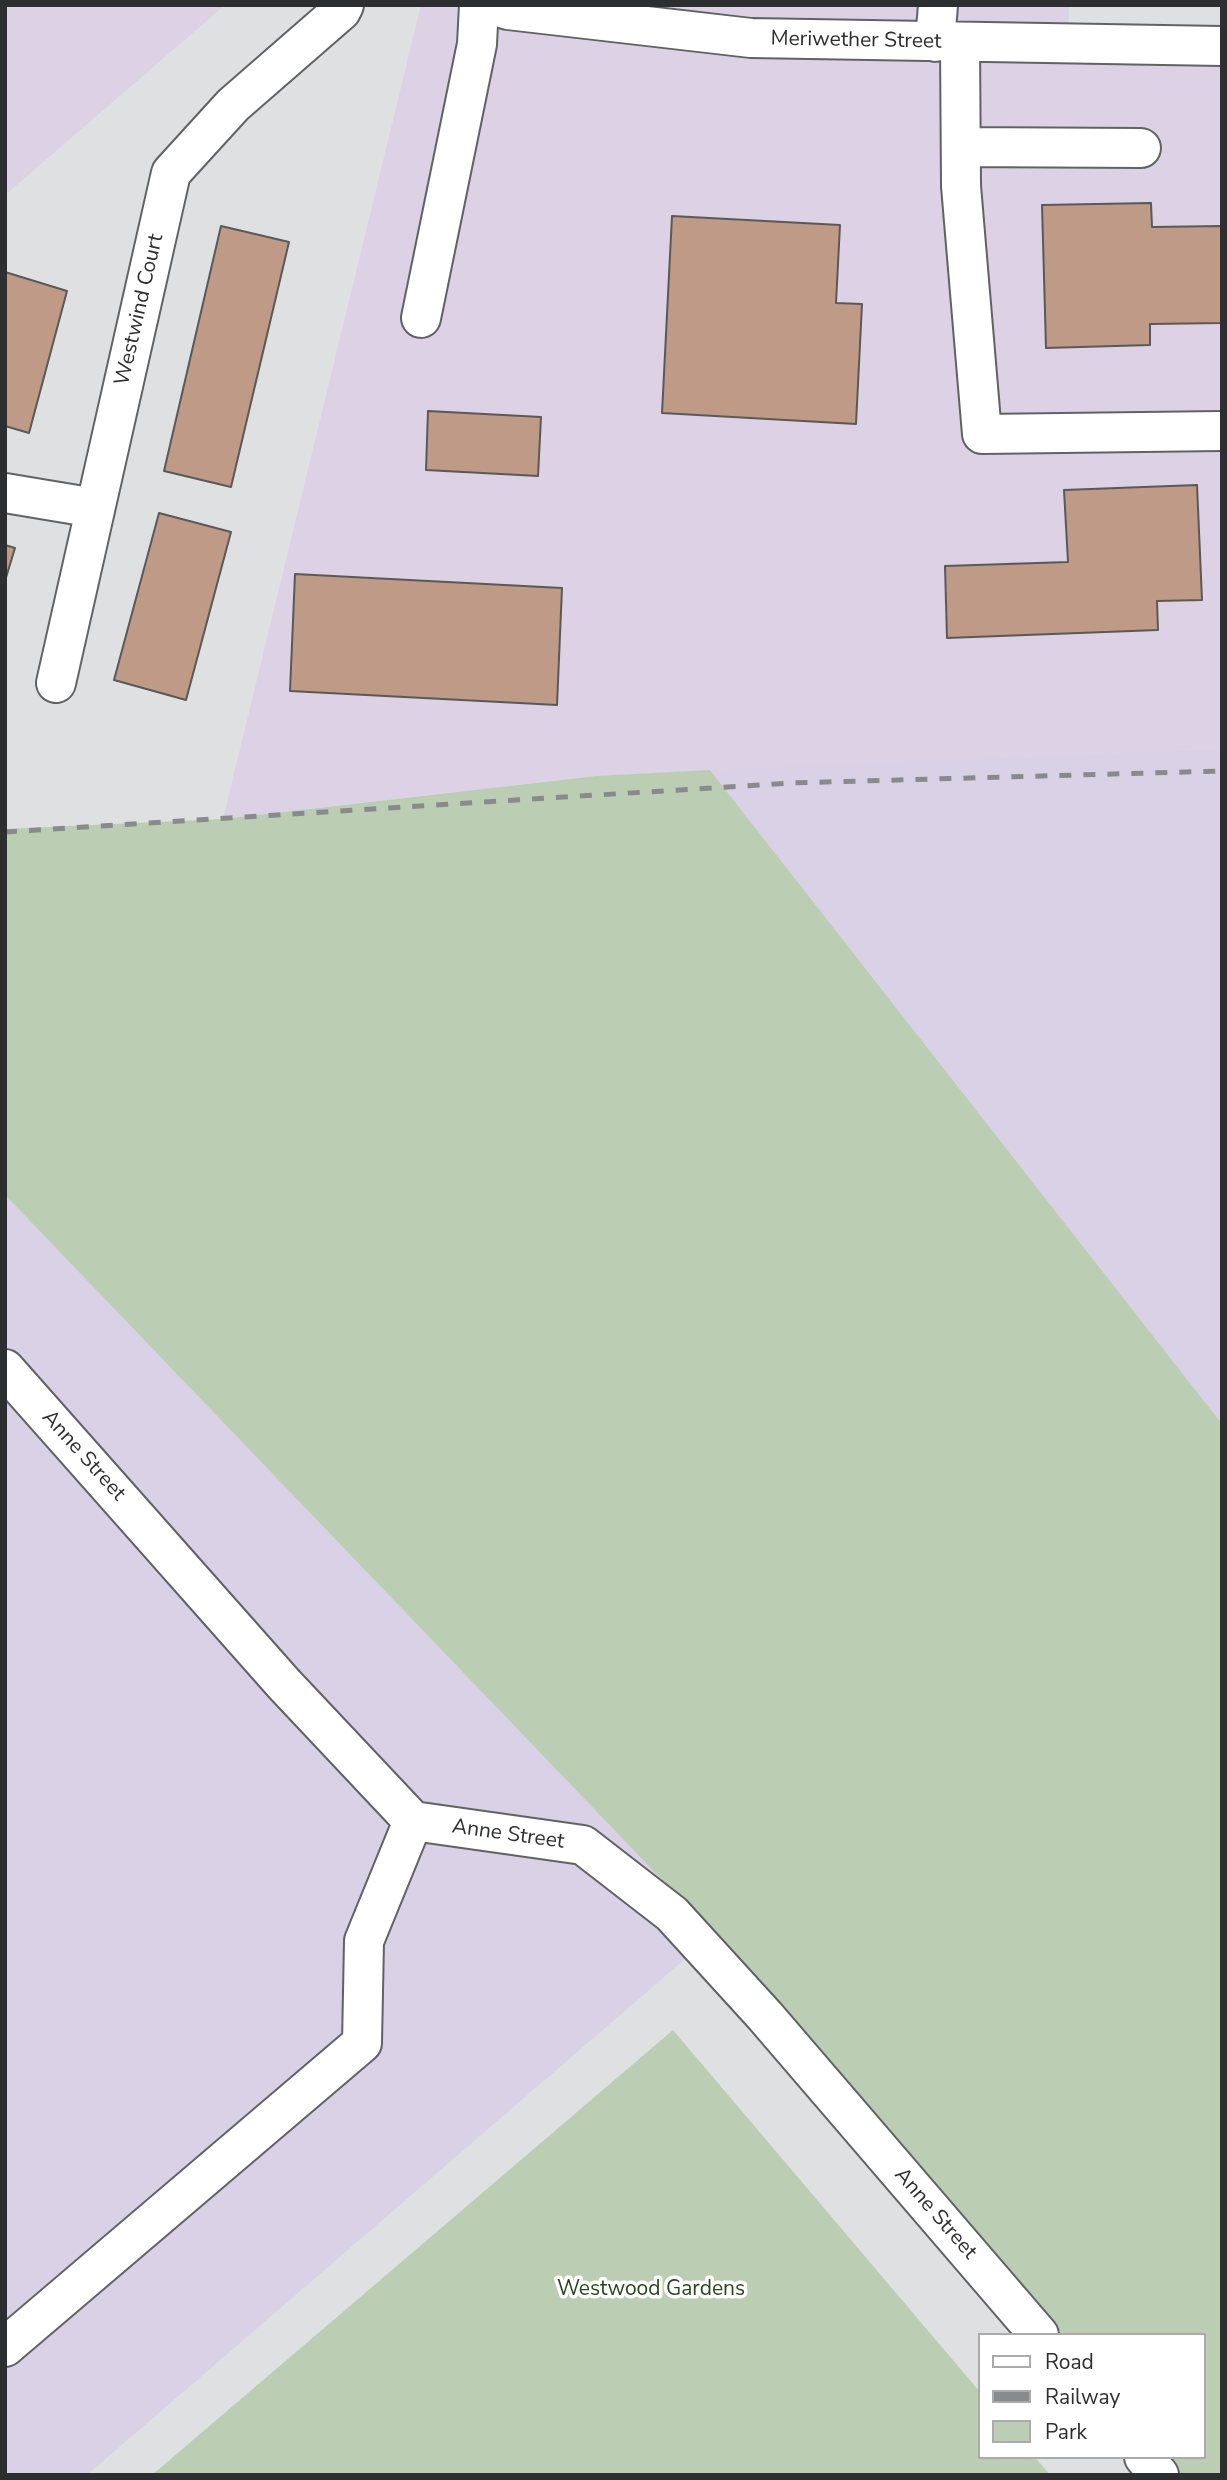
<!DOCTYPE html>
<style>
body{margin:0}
#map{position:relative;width:1227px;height:2480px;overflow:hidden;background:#dee0e2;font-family:"Nunito Sans",sans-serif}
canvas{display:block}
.frame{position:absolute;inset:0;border:7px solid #2d2e2f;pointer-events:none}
.legend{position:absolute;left:978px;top:2333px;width:228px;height:126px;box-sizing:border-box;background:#fff;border:2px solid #ababac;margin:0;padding:9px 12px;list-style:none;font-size:21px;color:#2d2e2f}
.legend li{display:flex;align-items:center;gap:14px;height:35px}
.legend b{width:35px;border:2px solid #ababac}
</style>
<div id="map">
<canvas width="1227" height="2480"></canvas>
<div class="frame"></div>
<ul class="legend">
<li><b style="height:9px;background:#fff"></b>Road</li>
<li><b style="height:9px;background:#898a8c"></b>Railway</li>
<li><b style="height:19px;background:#bbceb4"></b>Park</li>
</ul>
</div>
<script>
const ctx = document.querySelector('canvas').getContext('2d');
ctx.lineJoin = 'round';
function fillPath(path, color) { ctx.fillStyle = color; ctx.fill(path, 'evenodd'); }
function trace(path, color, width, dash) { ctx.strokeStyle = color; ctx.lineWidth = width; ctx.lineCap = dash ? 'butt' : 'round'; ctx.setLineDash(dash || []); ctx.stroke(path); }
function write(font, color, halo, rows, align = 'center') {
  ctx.font = font + ' "Nunito Sans",sans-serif'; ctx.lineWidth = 7; ctx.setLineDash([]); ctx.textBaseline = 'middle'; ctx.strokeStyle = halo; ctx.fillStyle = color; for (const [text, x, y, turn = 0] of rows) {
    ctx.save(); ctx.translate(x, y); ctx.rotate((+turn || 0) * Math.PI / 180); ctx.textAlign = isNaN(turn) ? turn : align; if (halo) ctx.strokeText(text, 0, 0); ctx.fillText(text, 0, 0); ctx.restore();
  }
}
fillPath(new Path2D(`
 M5,5H225L5,195Z
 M421,5H1069V52L1222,65V748L596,776L223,819Z`), '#ddd1e5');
fillPath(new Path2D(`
 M1222,748V1424L710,770Z
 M5,1195L714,1934L87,2475H5Z`), '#d9d2e7');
fillPath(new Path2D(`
 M710,770L1222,1424V2475H1142L1128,2457H1204V2335H1031L714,1934L5,1195V829L223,819L596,776Z
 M673,2030L980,2392V2457H1035L1050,2475H152Z`), '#bbceb4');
const building = new Path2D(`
 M1151,203L1152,227L1222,226V323L1150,324V345L1046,348L1042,205Z
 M672,216L840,225L836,303L862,304L856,424L662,413Z
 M221,226L289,242L231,487L164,471Z
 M5,272L67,291L29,433L5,426Z
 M428,411L541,417L538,476L426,470Z
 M1197,485L1202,600L1157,601L1158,630L947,638L945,566L1068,562L1064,490Z
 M159,513L231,532L186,700L114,680Z
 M5,545L15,548L5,581Z
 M295,574L562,588L557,705L290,691Z`);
fillPath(building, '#be9a87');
trace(building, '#5b5957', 2);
const minor = new Path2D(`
 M493,5L508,10L751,38L1222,46
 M935,42L938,5
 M960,43L961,186L982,434L1222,431
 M961,147L1141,148
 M421,318L477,44L479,5
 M5,493L95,508
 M56,683L171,173L233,105L341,11L344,5
 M5,1369L284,1684L413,1821L583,1845L672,1914L765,2016L1039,2335
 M5,2347L362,2043L364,1941L413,1821
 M1144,2457L1159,2475`);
trace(minor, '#616264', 42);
trace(minor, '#fff', 38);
trace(new Path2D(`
 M5,832L790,783L1222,771`), '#898a8c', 5, [12, 12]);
write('21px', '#2d2e2f', '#fff', [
 ["Meriwether Street",856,41,1],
 ["Westwind Court",140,310,-77],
 ["Anne Street",83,1456,48],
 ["Anne Street",508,1835,8],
 ["Anne Street",935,2214,49]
]);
write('21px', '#28471a', '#fff', [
 ["Westwood Gardens",651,2290]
]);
</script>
